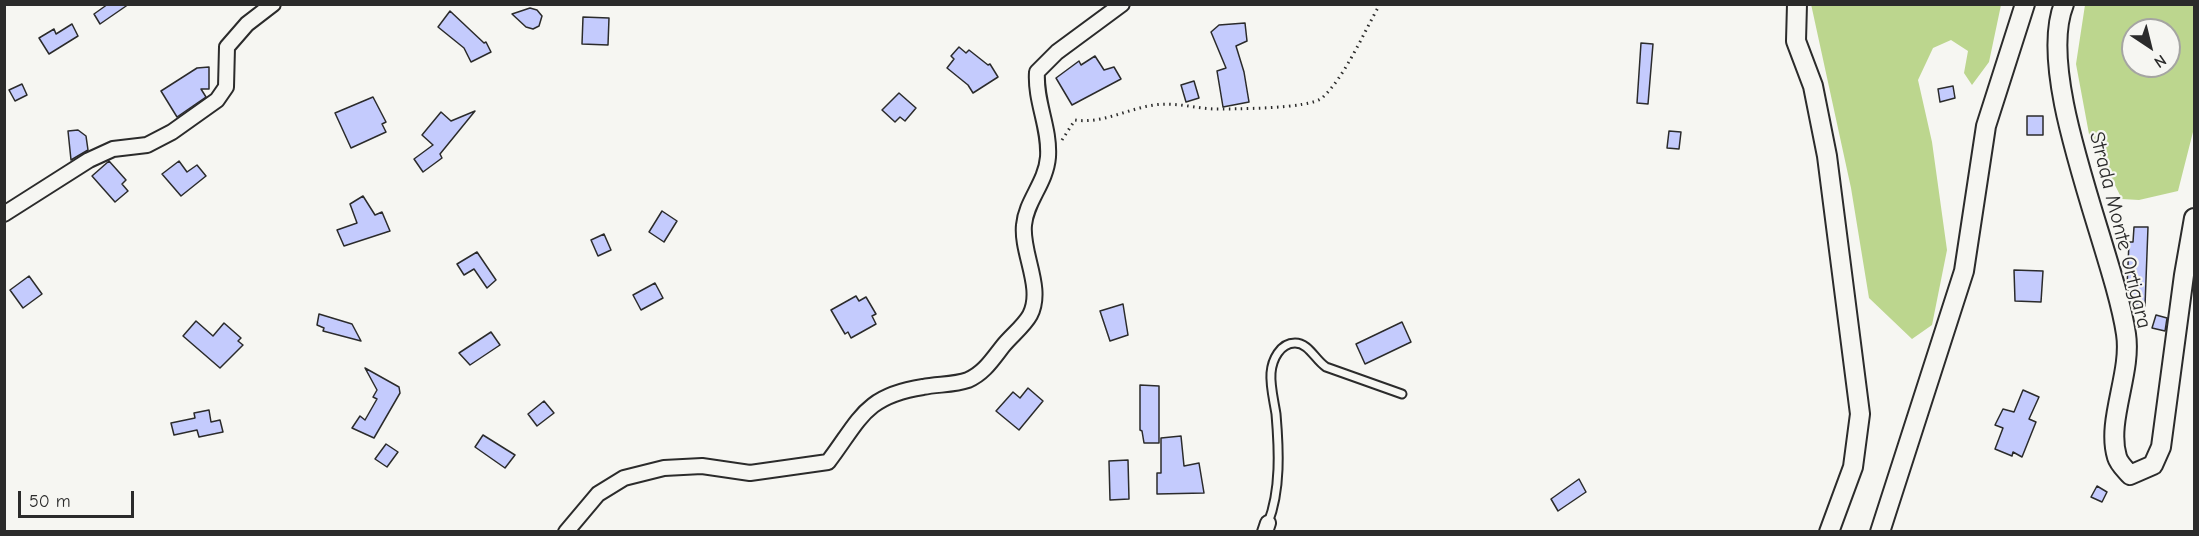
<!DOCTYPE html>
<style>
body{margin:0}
#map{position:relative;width:2199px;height:536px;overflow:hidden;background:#f6f6f2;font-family:"Comic Neue",sans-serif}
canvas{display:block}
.frame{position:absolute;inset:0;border:6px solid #2b2b2b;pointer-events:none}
.north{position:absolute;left:2121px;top:18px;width:60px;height:60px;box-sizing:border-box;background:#f6f6f2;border:2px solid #a5a5a2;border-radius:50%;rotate:145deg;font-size:16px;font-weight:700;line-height:24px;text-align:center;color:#2b2b2b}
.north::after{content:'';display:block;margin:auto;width:21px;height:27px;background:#2b2b2b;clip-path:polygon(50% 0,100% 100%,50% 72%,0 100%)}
.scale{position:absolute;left:18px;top:491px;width:116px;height:27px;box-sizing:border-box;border:3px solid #2b2b2b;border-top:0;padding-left:8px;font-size:18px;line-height:21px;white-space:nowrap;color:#2b2b2b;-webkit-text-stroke:4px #f6f6f2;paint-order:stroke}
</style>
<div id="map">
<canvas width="2199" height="536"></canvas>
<div class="frame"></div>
<div class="north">N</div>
<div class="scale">50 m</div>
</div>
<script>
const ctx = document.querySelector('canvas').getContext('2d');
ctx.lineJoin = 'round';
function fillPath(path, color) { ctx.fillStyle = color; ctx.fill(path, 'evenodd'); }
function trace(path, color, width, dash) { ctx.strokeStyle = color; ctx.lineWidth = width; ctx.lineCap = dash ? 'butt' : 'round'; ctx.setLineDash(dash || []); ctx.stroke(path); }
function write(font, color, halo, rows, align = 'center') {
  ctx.font = font + ' "Comic Neue",sans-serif'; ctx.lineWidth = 4.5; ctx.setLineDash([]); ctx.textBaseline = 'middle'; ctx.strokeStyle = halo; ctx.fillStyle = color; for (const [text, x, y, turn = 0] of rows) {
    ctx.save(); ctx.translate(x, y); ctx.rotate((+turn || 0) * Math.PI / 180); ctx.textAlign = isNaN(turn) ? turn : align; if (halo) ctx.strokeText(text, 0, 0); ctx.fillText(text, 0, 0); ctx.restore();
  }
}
fillPath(new Path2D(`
 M1811,4L2001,5L1989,62L1972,85L1964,73L1968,51L1951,40L1933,48L1918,80L1932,142L1947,250L1932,325L1912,339L1869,298L1851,188Z
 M2085,5H2194V128L2178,191L2139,200L2122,199L2089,134L2076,64ZM2133,30H2169V66H2133Z`), '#bcd68e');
const building = new Path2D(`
 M108,4H129L100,24L94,14Z
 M530,8L537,10L542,16L539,26L533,29L526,27L512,14Z
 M450,11L484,43L486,42L491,52L471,62L464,48L438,27Z
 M583,17L609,18L608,45L582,44Z
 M1245,23L1247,41L1236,46L1244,72L1249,102L1223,107L1217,71L1226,68L1211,32L1219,25Z
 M72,24L78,36L49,54L39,38L54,29L56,34Z
 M1641,43L1653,44L1648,104L1637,103Z
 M959,47L966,53L969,50L988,65L990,64L998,77L973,93L968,85L947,68L954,59L951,56Z
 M1095,56L1104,70L1114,67L1121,79L1072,105L1056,78L1079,61L1081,65Z
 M209,67V89H201L206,97L177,117L161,91L197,68Z
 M1194,81L1199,98L1186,102L1181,85Z
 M22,84L27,95L15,101L9,90Z
 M1953,86L1955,98L1940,102L1938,89Z
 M899,93L916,108L905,121L900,117L895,122L882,110Z
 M373,97L386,122L382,124L386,132L351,148L335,113Z
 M475,111L440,154L442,158L423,172L414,159L433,145L422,135L441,112L451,121Z
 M2027,116H2043V135H2027Z
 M78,130L86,136L88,150L71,160L68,131Z
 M1669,131L1681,132L1679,149L1667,148Z
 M109,161L126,180L122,184L128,191L115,202L92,176Z
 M179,161L187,172L197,165L206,176L181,196L162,174Z
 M363,196L375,215L382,212L390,231L344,246L337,230L357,223L350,204Z
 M662,211L677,221L664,242L649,232Z
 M2134,227H2148L2145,306L2131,305V293L2127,288L2129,242H2133Z
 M604,234L611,250L598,256L591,240Z
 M477,252L496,280L487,288L474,269L464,275L457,264Z
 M2014,270L2043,271L2041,302L2015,301Z
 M29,276L42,294L23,308L10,290Z
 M655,283L663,298L641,310L633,295Z
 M856,296L859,301L866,297L876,314L872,316L876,324L851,338L848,332L845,334L831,310Z
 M1123,304L1128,335L1110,341L1100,311Z
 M319,314L352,324L361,341L323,331L324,328L317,325Z
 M2156,315L2167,318L2165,331L2152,328Z
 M196,321L213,336L224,323L241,338L238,341L243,345L220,368L183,336Z
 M1402,322L1411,342L1365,364L1356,344Z
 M491,332L500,345L470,365L459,353Z
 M365,368L399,387L400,393L374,438L352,428L360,416L365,420L377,399L373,397L377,390Z
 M1140,385L1159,386V443H1144L1142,431L1140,430Z
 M1028,388L1043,401L1019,430L996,411L1013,392L1020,398Z
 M2023,390L2039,397L2029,419L2036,422L2022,457L2013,452L2012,456L1995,449L2003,428L1995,425L2003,409L2014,412Z
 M544,401L554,413L537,426L528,414Z
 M209,410L211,422L220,420L223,432L199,437L197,430L174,435L171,423L195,418L194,413Z
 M483,435L515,455L505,468L475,447Z
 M1181,436L1184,466L1199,463L1204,493L1157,494V473H1161V438Z
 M386,444L398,452L387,467L375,459Z
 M1128,460L1129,499L1110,500L1109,461Z
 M1579,479L1586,492L1558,511L1551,499Z
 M2097,486L2107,492L2102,502L2091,497Z`);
fillPath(building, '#c4cbfd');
trace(building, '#2b2b2b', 1.5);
const service = new Path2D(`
 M1268,523C1281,490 1279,449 1276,414C1274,401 1270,386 1271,373C1272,360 1280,343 1295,343C1309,343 1315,360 1326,367L1402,394`);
const minor = new Path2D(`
 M4,214L89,160L113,149L147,145L172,132L217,100L226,87L227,47L247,24L273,4
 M566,532L598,494L624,478L664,468L702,466L750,473L828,462C860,420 864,396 923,387C937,384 954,385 968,380C984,373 992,360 1003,346C1011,336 1024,326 1030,315C1044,288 1021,253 1024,225C1026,201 1046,183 1048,157C1050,127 1035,102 1037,72L1057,52L1122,4
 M1265,532L1268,523`);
const secondary = new Path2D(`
 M1797,4L1796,41L1813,86L1827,156L1860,414L1853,467L1829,532
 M2064,4C2034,78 2114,252 2126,334C2132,373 2106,421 2117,457C2119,464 2126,470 2130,475L2153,465L2161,447L2184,275L2194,218
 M1880,532L1964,271L1986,126L2025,4`);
trace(service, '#2b2b2b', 11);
trace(minor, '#2b2b2b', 18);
trace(secondary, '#2b2b2b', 22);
trace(new Path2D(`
 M1062,140L1075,120C1102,124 1127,109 1154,105C1175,102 1194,108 1213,109C1233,109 1309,109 1322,98C1345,77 1364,32 1380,4`), '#2b2b2b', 3, [1.5, 4.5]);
trace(service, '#f6f6f2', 7);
trace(minor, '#f6f6f2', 14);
trace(secondary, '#f6f6f2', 18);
write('21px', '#2b2b2b', '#f6f6f2', [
 ["Strada Monte Ortigara",2120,230,76]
]);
</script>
